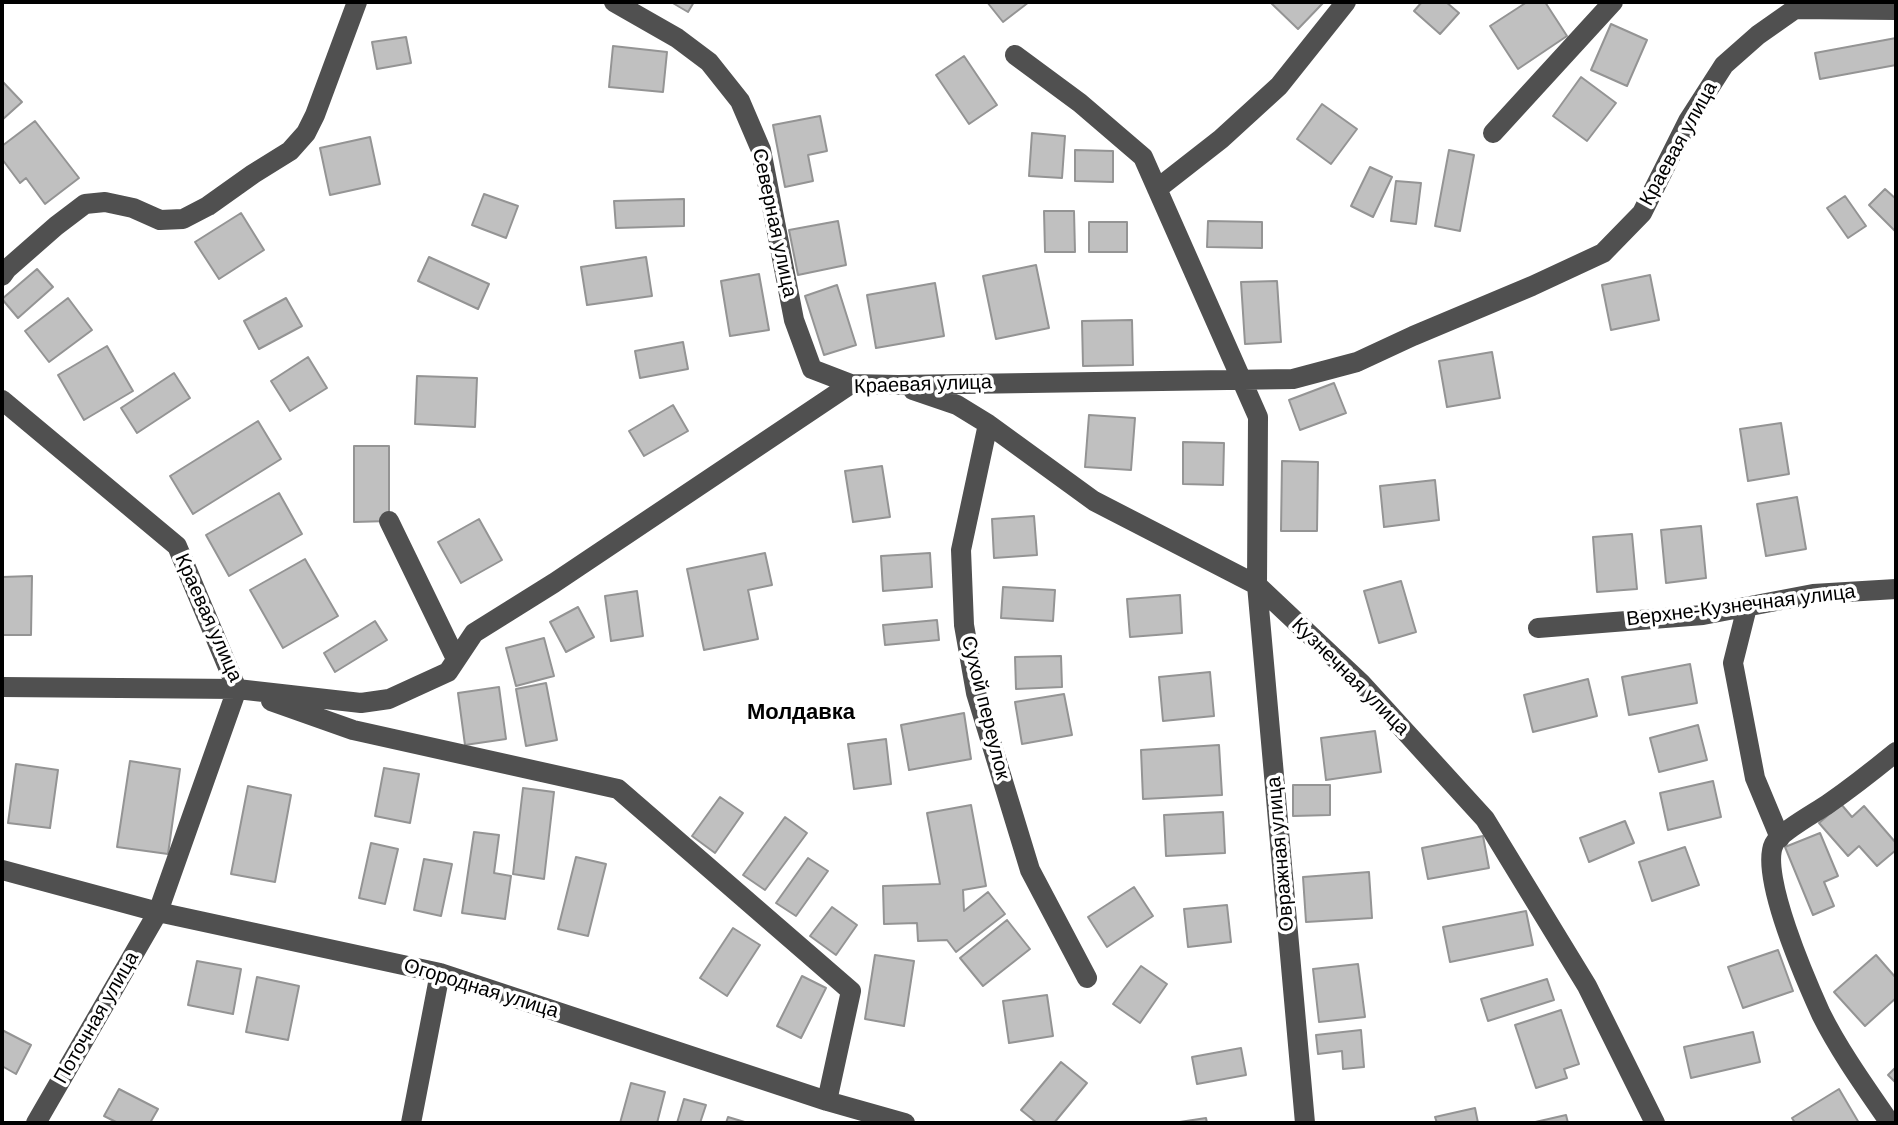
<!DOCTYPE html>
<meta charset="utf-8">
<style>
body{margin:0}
#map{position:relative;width:1898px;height:1125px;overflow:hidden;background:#fff;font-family:Helvetica,sans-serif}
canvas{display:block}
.frame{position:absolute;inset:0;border:4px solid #000;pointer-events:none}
</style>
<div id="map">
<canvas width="1898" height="1125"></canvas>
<div class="frame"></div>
</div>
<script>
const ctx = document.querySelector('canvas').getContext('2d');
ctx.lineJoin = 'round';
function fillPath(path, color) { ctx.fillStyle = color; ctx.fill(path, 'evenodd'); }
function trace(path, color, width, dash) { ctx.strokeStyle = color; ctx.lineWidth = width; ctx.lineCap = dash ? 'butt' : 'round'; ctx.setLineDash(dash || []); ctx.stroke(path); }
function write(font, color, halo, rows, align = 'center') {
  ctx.font = font + ' Helvetica,sans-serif'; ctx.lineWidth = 7; ctx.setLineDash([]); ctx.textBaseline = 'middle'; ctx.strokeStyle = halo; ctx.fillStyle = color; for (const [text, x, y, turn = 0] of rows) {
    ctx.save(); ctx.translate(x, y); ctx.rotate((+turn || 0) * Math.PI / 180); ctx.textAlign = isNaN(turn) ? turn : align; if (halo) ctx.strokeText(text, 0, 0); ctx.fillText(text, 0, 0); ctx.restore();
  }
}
const building = new Path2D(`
 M671,2H694L688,12Z
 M987,2H1029L1003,22Z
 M1270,2H1322L1323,3L1298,29Z
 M1422,2H1446L1459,13L1440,34L1414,11Z
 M1527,2H1545L1567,36L1518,69L1490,26Z
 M1611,24L1647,40L1627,86L1591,70Z
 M406,37L411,63L377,69L372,42Z
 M1896,38V65L1820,79L1815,53Z
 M613,46L667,52L663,92L609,87Z
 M964,56L997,105L969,124L936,75Z
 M1581,77L1616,103L1587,141L1553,116Z
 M2,81L22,102L2,120Z
 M1322,104L1357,129L1331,164L1297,139Z
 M820,116L827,151L808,155L813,181L785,187L773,125Z
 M35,121L79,178L45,204L26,178L20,183L2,159V146Z
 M1032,133L1065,136L1062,178L1029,176Z
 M370,137L380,184L330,195L320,148Z
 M1075,150L1113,151V182L1075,181Z
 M1449,150L1474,155L1460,231L1435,226Z
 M1370,167L1392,177L1373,217L1351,206Z
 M1396,181L1421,183L1416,224L1391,221Z
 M1885,189L1896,199V232L1869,205Z
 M484,194L518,206L506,238L472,225Z
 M1845,196L1866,226L1848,238L1827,208Z
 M684,199V226L616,228L614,201Z
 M1044,211H1074L1075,252H1045Z
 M241,213L264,250L219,279L195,242Z
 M838,221L846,265L798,275L789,230Z
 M1208,221L1262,222V248L1207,247Z
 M1089,222H1127V252H1089Z
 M429,257L489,284L478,309L418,281Z
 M646,257L652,296L587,305L581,267Z
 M1036,265L1049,328L996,339L983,276Z
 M37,269L53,287L18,318L2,299Z
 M759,274L769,330L730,336L721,281Z
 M1650,275L1659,320L1611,330L1602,285Z
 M1277,281L1281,342L1245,344L1241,282Z
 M935,283L944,336L876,348L867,295Z
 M837,285L856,345L824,355L805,296Z
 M68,298L92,330L49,362L25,331Z
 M286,298L302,326L259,349L244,321Z
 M1132,320L1133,365L1083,366L1082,321Z
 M683,342L688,369L640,378L635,351Z
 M107,346L133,391L84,420L58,375Z
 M1492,352L1500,398L1447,407L1439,361Z
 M308,357L327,388L290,411L271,381Z
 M174,373L190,398L137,433L121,408Z
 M417,376L477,378L475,427L415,424Z
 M1334,383L1346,413L1300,430L1289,400Z
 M673,405L688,431L644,456L629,431Z
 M1089,415L1135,418L1131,470L1085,467Z
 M258,421L281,459L193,514L170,476Z
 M1781,423L1789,474L1748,481L1740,429Z
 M1183,442L1224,443L1223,485L1183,484Z
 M354,446H389V521L354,522Z
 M1282,461L1318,462L1317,531H1281Z
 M882,466L890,517L853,522L845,471Z
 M1435,480L1439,520L1384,527L1380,486Z
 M279,493L302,534L229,576L206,535Z
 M1797,497L1806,549L1766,556L1757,504Z
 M1034,516L1037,555L994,558L992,519Z
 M479,519L502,560L461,583L438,542Z
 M1701,526L1706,578L1666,583L1661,530Z
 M1632,534L1637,589L1597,592L1593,537Z
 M765,553L772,585L748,590L758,639L704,650L687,569Z
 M930,553L932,587L883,591L881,556Z
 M305,559L338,616L283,648L250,590Z
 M32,576L31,635H2V577Z
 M1401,581L1416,632L1379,643L1364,591Z
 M1003,587L1055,590L1053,621L1001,618Z
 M637,591L643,636L611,641L605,596Z
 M1180,595L1182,633L1130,637L1127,599Z
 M578,607L594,637L566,652L550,622Z
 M937,620L939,640L885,645L883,625Z
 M375,621L387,640L335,672L324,653Z
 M544,638L554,676L516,686L506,648Z
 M1061,656L1062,687L1016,689L1015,657Z
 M1690,664L1697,703L1629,715L1622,677Z
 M1210,672L1214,716L1163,721L1159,677Z
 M1588,679L1597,716L1533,732L1524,695Z
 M546,683L557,740L526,746L516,689Z
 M499,687L506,739L465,745L458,693Z
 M1064,694L1072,735L1022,744L1015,702Z
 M964,713L971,759L909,770L901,725Z
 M1698,725L1707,760L1659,772L1650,738Z
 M1375,731L1381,772L1326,780L1321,738Z
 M886,739L891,784L854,789L848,744Z
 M1219,745L1222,795L1143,799L1141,750Z
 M130,761L180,769L168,854L117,847Z
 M16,764L58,770L50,828L8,823Z
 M384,768L419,774L410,823L375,816Z
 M1713,781L1721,817L1668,830L1660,793Z
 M1293,785H1330V815L1293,816Z
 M248,786L291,795L275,882L231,874Z
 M523,788L554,792L544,879L513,874Z
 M720,797L743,813L715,853L692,836Z
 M1841,804L1852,817L1864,806L1896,843V850L1877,866L1859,846L1848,856L1819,823Z
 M971,805L986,886L963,890L964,911L988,892L1005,914L956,952L947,940L918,941L917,923L884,924L883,886L940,884L927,813Z
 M1223,812L1225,853L1166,856L1164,815Z
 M785,817L807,833L765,890L743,875Z
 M1625,821L1634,843L1589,862L1580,838Z
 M474,832L499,835L494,873L511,876L505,919L462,913Z
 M1820,833L1838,876L1824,882L1834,906L1813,915L1785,847Z
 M1483,836L1489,868L1428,879L1422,848Z
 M371,843L398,849L385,904L359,898Z
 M1685,847L1699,885L1652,901L1639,862Z
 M576,857L606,864L588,936L558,929Z
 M808,858L828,871L796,916L776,903Z
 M424,859L452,864L441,916L414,910Z
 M1369,872L1372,918L1306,922L1303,877Z
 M1134,887L1153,916L1107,947L1088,917Z
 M1227,905L1231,942L1188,947L1184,909Z
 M832,907L857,925L836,955L810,936Z
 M1526,911L1533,945L1450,962L1443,927Z
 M1007,920L1030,949L983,986L960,958Z
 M733,928L760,945L727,996L700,978Z
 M1778,950L1793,991L1743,1008L1728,967Z
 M875,955L914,961L904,1026L865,1019Z
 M1876,955L1896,978V998L1865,1026L1834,992Z
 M197,961L241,969L233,1014L188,1005Z
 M1358,964L1365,1017L1319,1022L1313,969Z
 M1141,966L1167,984L1140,1023L1113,1004Z
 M802,976L826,988L801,1038L777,1026Z
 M257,977L299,986L288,1040L246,1032Z
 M1547,979L1554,1000L1488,1021L1481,999Z
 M1047,995L1053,1036L1009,1043L1003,1001Z
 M1561,1010L1579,1064L1564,1069L1567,1078L1536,1088L1515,1025Z
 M2,1030L31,1045L16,1074L2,1066Z
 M1361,1030L1364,1067L1343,1069L1342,1051L1318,1054L1316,1035Z
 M1753,1032L1760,1062L1691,1078L1684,1047Z
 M1241,1048L1246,1075L1197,1084L1192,1057Z
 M1061,1062L1087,1083L1054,1123H1037L1021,1110Z
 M1896,1067V1083L1888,1075Z
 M631,1083L665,1092L657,1123H620Z
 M119,1089L158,1109L150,1123H118L104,1116Z
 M1839,1089L1859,1123H1795L1792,1118Z
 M684,1099L706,1105L700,1123H677Z
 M1475,1108L1478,1123H1437L1435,1117Z
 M1566,1115L1568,1123H1531Z
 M728,1117L748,1123H726Z
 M1206,1118L1207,1123H1173Z`);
fillPath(building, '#c0c0c0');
trace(building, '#949494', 2);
trace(new Path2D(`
 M614,2L677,38L709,62L740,101L761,150L794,320L812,369L851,384
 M1015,55L1080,103L1143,157L1258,417L1257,585L1305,1123
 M1493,133L1613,2
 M1157,189L1221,139L1279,86L1346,2
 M2,276L7,269L56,226L85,204L105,202L133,208L160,220L183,219L208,206L253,174L290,151L306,133L315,115L357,2
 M913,390L957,405L988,424L1094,501L1257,585L1361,683L1485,819L1587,986L1655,1123
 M2,400L177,546L237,689L361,703L389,699L448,672L474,633L554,583L851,384L898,385L1293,379L1357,362L1413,336L1532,286L1603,253L1642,213L1688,121L1724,65L1758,35L1795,9L1896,10
 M988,424L961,550L964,625L976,693L1030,870L1087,978
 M389,521L456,659
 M1747,607L1733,663L1755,778L1780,838
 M1538,628L1703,615L1813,594L1896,589
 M2,687L237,689L158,912L36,1123
 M271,701L353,730L618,789L851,991L827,1101
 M2,870L158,912L440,973L827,1101L905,1123
 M411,1123L440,973
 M1890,1123C1866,1088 1840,1052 1821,1014C1807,983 1759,874 1774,844C1780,832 1815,813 1828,804C1851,788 1874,770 1896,752`), '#505050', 20);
write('20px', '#000', '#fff', [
 ["Краевая улица",1679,144,-61],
 ["Северная улица",774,223,78],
 ["Краевая улица",923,385,-2],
 ["Верхне-Кузнечная улица",1741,606,-7],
 ["Краевая улица",208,618,66],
 ["Кузнечная улица",1350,677,45],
 ["Сухой переулок",985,708,76],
 ["Овражная улица",1281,854,-95],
 ["Огородная улица",481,989,17],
 ["Поточная улица",97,1018,-60]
]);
write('bold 22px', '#000', '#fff', [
 ["Молдавка",801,713]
]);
</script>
